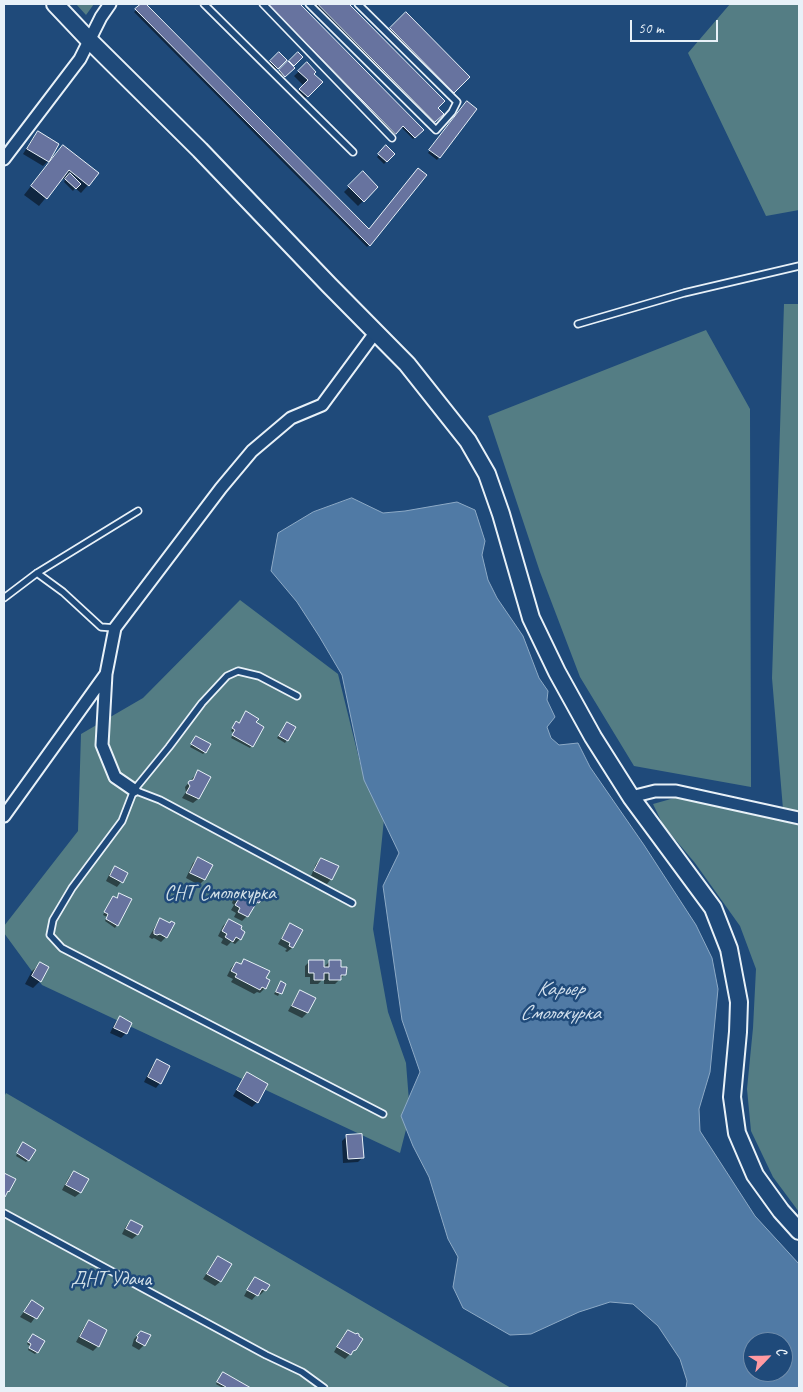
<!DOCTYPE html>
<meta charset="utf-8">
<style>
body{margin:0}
#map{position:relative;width:803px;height:1392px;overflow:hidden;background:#1f4a7a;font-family:Caveat,sans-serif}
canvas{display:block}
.frame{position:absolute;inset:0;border:5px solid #e8f1f8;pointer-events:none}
.north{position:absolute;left:743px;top:1332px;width:50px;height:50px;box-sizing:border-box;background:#1f4a7a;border:1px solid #6f8dac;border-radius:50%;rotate:66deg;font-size:14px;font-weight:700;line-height:20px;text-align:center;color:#e8f1f8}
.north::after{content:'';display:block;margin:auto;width:18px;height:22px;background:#ff9aa2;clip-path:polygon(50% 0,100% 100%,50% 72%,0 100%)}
.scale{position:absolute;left:630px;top:20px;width:88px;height:22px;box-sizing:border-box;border:2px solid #e8f1f8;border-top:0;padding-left:6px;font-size:15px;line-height:18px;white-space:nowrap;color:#e8f1f8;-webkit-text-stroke:4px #1f4a7a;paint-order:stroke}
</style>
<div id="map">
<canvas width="803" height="1392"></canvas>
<div class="frame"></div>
<div class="north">С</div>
<div class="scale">50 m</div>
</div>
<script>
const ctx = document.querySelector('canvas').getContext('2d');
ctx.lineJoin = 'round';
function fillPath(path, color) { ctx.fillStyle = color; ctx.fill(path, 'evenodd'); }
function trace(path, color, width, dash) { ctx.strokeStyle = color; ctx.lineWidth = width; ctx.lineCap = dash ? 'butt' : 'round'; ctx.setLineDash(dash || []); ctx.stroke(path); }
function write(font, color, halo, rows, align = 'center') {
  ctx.font = font + ' Caveat,sans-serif'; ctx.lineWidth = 5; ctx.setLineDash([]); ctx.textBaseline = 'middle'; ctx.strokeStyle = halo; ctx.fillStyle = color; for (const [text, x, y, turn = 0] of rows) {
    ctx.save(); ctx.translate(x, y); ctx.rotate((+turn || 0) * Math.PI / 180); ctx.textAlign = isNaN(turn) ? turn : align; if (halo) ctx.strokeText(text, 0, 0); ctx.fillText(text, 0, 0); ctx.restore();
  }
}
fillPath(new Path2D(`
 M76,4H94L86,15Z
 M730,4H799V210L766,216L688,53Z
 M784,304H799V1212L773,1177L751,1131L747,1089L753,1028L756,969L740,926L695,863L663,825L653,804L685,795L745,813L784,821L772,678Z
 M706,330L750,409L751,787L634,766L580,677L540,572L488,416Z
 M240,600L338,674L361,767L384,819L373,929L388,1012L406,1063L410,1114L400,1153L42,985L4,933V926L78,831L81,734L143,698Z
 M6,1093L511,1388H4V1097Z`), '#547d84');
const water = new Path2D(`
 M352,498L383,513L405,511L457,502L475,510L485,541L482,555L488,580L497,598L523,636L539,678L548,691L547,700L555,717L547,727L551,738L559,745L578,743L590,767L644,845L696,925L712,958L718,989L710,1072L699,1109L700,1131L755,1216L799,1264V1388H686L687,1381L680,1359L658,1326L633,1304L610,1302L579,1312L531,1334L510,1335L463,1308L453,1287L458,1257L448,1239L429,1177L413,1146L401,1116L420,1072L402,1020L383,886L399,853L364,780L342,675L319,636L297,602L271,571L278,533L313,512ZM753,1342H783V1372H753Z`);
fillPath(water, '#507aa5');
trace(water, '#8daac6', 1);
fillPath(new Path2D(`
 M143,4L369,231V245L367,247L134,12Z
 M264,4H298L422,130L413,139L401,127L393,135Z
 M314,4H348L444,101L436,108L442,114L432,123Z
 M406,14L468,77L451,94L389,31Z
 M279,54L286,60L275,70L269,64Z
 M298,54L301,57L282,78L278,73Z
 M307,64L312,74L321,82L302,101L296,94L304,86L294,76Z
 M465,105L476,110L437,160L428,153Z
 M38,133L58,145L48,161L43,166L23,154L33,138Z
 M63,147L88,185L81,193L75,188L73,191L64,182L65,180L62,178L39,206L24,195L56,154Z
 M386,147L393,154L384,164L377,157Z
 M363,173L377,187L358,206L344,192Z
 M255,723L262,727L250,748L231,738L234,733L231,731L234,725Z
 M287,724L294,728L285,743L277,738Z
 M194,740L205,752L203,754L190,747Z
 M198,772L209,777L198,799L193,803L182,798L186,792L185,787Z
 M198,858L211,865L204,880L199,885L186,878L193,863Z
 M321,859L331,879L327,884L311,876L316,864Z
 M115,868L121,882L117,887L106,881L110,873Z
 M244,891L258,902L253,907H252L247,916L242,921L234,917L236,913L231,910L234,905L232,903L233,900Z
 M119,895L131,900L115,928L105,921L107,917L103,915L111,899H116Z
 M160,920L169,924L166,937L161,942L154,938L152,939L149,937L156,925Z
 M228,921L240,939L235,944L231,942L227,946L221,943L223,939L218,936L223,926Z
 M291,925L292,948L287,952L285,951L287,949L278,944L286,930Z
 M245,960L269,980L265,988L260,993L257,992L254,994L231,982L233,979L227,976L231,968L236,963L240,965Z
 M310,961L323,968L330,961L340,969L345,974L335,984H324V978L318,984H310V977H305V966Z
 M40,964V981L33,988L25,984L32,971Z
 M281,983L285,984L278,996L274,994Z
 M300,992L314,998L307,1013L302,1018L288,1011L296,997Z
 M120,1018L126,1033L121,1038L110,1033L115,1023Z
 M157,1061L160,1083L156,1088L144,1082L152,1066Z
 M247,1074L257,1102L252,1107L233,1096L243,1078Z
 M347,1136L363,1157L358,1162L343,1163L342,1141Z
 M21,1146L28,1160L26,1162L16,1156Z
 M74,1172L87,1179L80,1193L75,1197L62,1190L69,1177Z
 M131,1221L141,1227L137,1235L132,1239L122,1234L126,1226Z
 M218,1258L230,1265L220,1282L215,1286L203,1279L214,1262Z
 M256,1278L265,1290L260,1295L258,1293L252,1300L244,1296L251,1283Z
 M32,1301L42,1308L31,1323L20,1317Z
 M89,1322L106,1331L98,1346L93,1351L76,1342L84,1327Z
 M348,1331L355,1349L345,1359L334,1352L343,1336Z
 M139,1334L144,1345L139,1350L132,1346L134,1339Z
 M31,1338L37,1352L35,1354L28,1350L30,1346L27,1344Z
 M223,1374L249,1388H223L216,1384Z`), '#0007');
const building = new Path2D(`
 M141,4H146L369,229L418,168L427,175L370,246L135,9Z
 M268,4H300L424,130L415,138L403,126L396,134Z
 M318,4H349L445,101L438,108L444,114L435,122Z
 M406,12L470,77L454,93L390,28Z
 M279,52L287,60L278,69L270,61Z
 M298,52L303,57L294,66L289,61Z
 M288,61L295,68L285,77L279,70Z
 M307,62L316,72L314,74L323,82L308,97L299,89L308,80L298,71Z
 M467,101L477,109L440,158L429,150Z
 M38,131L59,144L49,162L27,149Z
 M63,145L99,173L89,186L69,170L47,199L31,186Z
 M386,145L395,154L387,162L378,154Z
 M363,171L378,187L364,202L348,186Z
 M70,173L81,184L76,189L65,179Z
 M246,711L259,719L256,722L264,727L253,747L232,735L235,730L232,728L236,721L239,723Z
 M287,722L296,727L288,741L279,736Z
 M196,736L211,744L206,753L191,744Z
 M198,770L211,777L199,799L186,793L190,786L188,783L189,781L193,780Z
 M198,857L213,865L205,880L190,873Z
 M321,858L339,866L332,880L314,871Z
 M115,866L128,873L123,883L110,876Z
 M243,890L259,898L258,899L261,900L259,903L257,902L248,917L238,912L240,908L235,905L238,900L236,898L238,894L241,895Z
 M119,893L132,899L118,926L106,919L108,914L104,912L113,896L117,898Z
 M160,918L170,923L171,921L175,923L167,938L160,934L157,935L154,934V931Z
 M229,919L242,926L241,929L245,932L241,940L236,937L233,942L225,937L227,934L222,931L228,920Z
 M290,923L303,930L293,948L289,946L290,943L282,939Z
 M244,959L270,971L266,978L270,980L266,989L262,987L260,990L235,977L237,974L231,971L236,962L241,964Z
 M309,960H324V967H329V960H341V967H347L346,975H341V980H329V973H324V980H314V973H309Z
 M40,962L49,967L41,982L32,976Z
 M281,981L286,984L282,994L276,992Z
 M300,990L316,998L308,1013L292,1006Z
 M120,1016L132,1023L127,1034L114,1028Z
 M157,1059L170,1066L161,1084L148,1077Z
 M247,1072L268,1084L258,1103L237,1090Z
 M362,1134L364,1158L348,1159L346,1135Z
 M23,1142L36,1150L29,1161L17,1153Z
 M74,1171L89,1179L81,1193L66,1185Z
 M4,1173L16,1179L9,1192L8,1191L5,1197L4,1196Z
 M131,1220L143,1226L138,1235L126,1229Z
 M218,1256L232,1264L221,1282L207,1274Z
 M255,1277L270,1285L266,1291L262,1289L258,1296L247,1290Z
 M32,1300L44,1308L37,1319L24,1312Z
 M89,1320L107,1330L99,1347L80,1337Z
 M348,1330L356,1334L357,1333L359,1334V1336L363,1339L356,1350L353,1351L351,1355L337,1347Z
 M141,1331L151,1335L145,1346L136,1341L138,1337L137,1336Z
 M33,1334L45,1341L38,1353L29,1348L31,1344L28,1342Z
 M223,1372L251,1388H225L226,1387L217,1382Z`);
fillPath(building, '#67739f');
trace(building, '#e8f1f8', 1);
const lane = new Path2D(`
 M204,4L353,152
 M263,4L392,138
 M309,4L436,130L452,112L457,102L358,4
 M578,324L684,293L799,266
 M37,573L63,592L101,627L115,628
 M4,598L37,573L138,511
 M297,696L259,676L238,671L227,676L202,703L169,747L134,790L122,821L72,888L53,920L50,935L62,948L383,1114
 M134,790L160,800L352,903
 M4,1213L266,1355L302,1372L324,1388`);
const street = new Path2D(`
 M4,159L80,59L101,17L110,4
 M134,790L115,777L102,745L106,674L115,628L221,488L252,451L291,418L322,405L375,333
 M631,797L655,791H676L799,818
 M4,816L106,674`);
const secondary = new Path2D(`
 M55,4L90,41L200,150L329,285L407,364L468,441L487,474L501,514L531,618L557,672L593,737L631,797L713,908L729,949L739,1002L738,1032L732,1097L737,1133L755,1175L781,1211L799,1231`);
trace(lane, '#e8f1f8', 9);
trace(street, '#e8f1f8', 15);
trace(secondary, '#e8f1f8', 20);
trace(lane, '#1f4a7a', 5.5);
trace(street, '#1f4a7a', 11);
trace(secondary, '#1f4a7a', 16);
write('20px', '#d2e0e7', '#1f4a7a', [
 ["СНТ Смолокурка",220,894],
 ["ДНТ Удача",111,1280]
]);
write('italic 21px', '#d1dfec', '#1f4a7a', [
 ["Карьер",560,989],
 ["Смолокурка",560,1013]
]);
</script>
